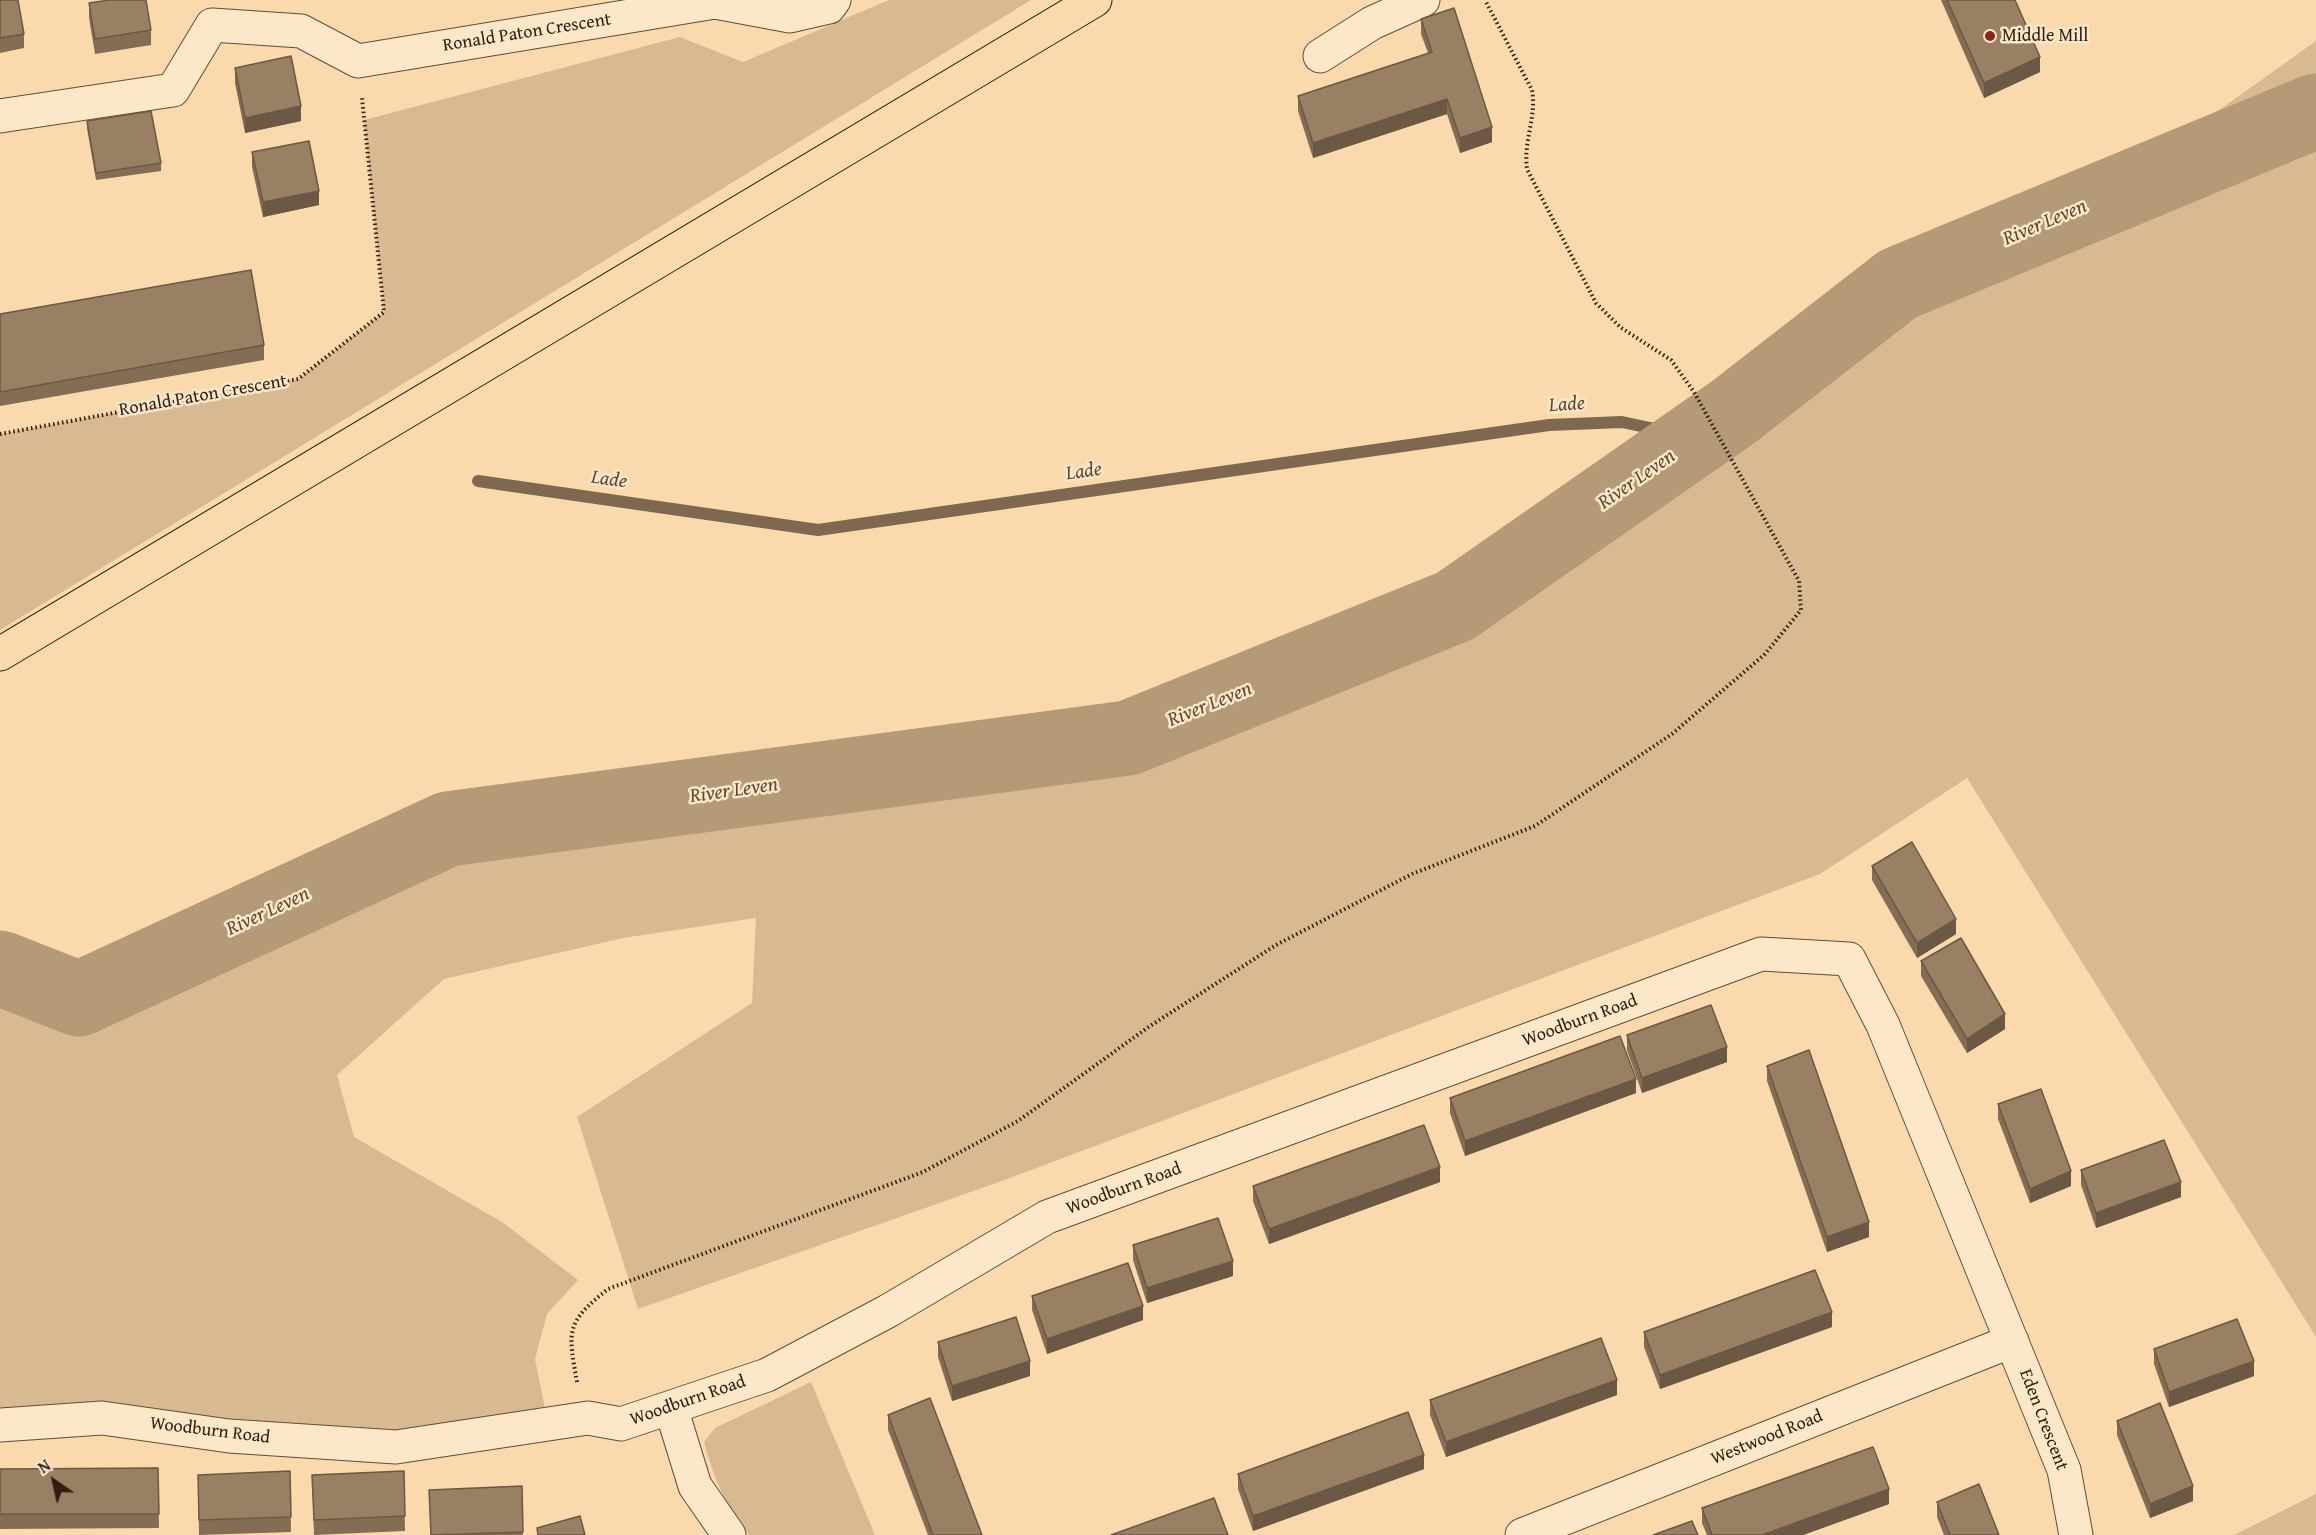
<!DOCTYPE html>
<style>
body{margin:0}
#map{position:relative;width:2316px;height:1535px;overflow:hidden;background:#fadaac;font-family:"Gentium Book Plus",serif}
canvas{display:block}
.north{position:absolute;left:24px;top:1451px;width:60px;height:60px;-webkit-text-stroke:4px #fce7c9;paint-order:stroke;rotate:326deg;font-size:16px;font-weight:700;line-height:24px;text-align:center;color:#2f1d13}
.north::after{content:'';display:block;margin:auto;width:21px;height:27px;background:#2f1d13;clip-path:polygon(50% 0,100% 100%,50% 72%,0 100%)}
</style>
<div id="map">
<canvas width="2316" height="1535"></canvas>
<div class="north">N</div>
</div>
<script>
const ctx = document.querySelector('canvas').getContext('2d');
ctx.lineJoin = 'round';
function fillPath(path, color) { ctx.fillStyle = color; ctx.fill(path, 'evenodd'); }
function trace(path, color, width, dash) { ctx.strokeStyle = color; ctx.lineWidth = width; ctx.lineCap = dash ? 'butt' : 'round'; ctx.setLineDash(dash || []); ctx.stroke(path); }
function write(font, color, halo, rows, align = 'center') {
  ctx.font = font + ' "Gentium Book Plus",serif'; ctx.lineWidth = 5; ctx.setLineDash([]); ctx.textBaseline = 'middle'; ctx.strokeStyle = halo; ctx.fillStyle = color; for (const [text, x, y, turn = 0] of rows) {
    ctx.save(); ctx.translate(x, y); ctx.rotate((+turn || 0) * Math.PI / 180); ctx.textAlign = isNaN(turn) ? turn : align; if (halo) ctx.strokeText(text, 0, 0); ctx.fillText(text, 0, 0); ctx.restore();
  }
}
fillPath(new Path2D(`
 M889,0H1031L0,630V434L298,379L384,312L364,120L680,37L743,62Z
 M2316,41V1337L1967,778L1820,874L1002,1181L638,1309L577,1117L752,1003L756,918L623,938L444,979L337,1075L354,1137L502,1222L578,1280L547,1314L535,1359L548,1424L396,1447L0,1425V968L79,999L448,829L1128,738L1455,606L1732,413L1898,284L2183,166L2173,143Z
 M811,1382L875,1535H749C726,1507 713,1477 704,1442L715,1428Z
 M2316,1494V1535H2234Z`), '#d7ba92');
trace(new Path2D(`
 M478,481L818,530L1549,425L1622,422L1697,438`), '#7f6850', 12);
trace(new Path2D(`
 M0,968L79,999L448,829L1128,738L1455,606L1732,413L1898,284L2316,111`), '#b59a78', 75);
const minor = new Path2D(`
 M212,25L301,31L358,61L715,2L790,16L829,7L834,0
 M1320,56L1372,23L1423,0
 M0,116L173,90L212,25
 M671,1408L695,1486L729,1535
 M0,1425L102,1418L229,1436L396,1447L588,1418L621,1424L767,1375L888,1311L1047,1217L1761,954L1849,959L1883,1025L2064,1470L2076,1535
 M1522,1535L2012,1341`);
const major = new Path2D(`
 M0,654L1095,0`);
trace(minor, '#624c39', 35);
trace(major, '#2f1d13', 35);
trace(new Path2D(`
 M0,434L298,379L384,312L362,98
 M577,1382C568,1331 565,1323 608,1289L923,1172L1018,1121L1150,1026L1276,945L1412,874L1535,826L1672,734L1765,654L1801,610L1799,581L1694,392L1671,360L1620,327L1596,303L1527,169C1523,141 1537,117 1532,90L1485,0`), '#2f1d13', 4, [1.5, 3]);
trace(minor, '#fce7c9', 33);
trace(major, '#fadaac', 33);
fillPath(new Path2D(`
 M0,0L24,34V48L0,53Z
 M1941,0H2015L2040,72L1984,98Z
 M89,3L151,30V45L95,54L89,18Z
 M1421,19L1492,142L1460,153L1447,114L1313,158L1298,111V96L1428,53L1421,34Z
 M235,68L301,121L245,133L235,83Z
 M87,121L161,163V171L96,180L87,128Z
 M252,152L319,205L263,217L252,167Z
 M0,314L264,345V360L0,406Z
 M1872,866L1956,934L1917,958L1872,880Z
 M1921,961L2005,1029L1967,1053L1921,976Z
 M1627,1035L1727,1062L1642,1093L1627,1050Z
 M1767,1066L1869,1237L1827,1252L1767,1081Z
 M1636,1093L1465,1156L1450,1113V1098Z
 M1998,1104L2071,1186L2030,1203L1998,1119Z
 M2081,1170L2181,1197L2096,1228L2081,1185Z
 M1440,1182L1269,1244L1253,1201V1186Z
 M1133,1245L1233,1276L1147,1303L1133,1260Z
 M1032,1296L1143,1320L1047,1354L1032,1310Z
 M1832,1327L1660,1389L1644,1347V1332Z
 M938,1342L1030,1376L952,1401L938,1357Z
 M2154,1349L2254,1376L2169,1407L2154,1364Z
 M1617,1395L1446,1457L1430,1415V1400Z
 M888,1415L982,1535H928L888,1430Z
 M2117,1421L2193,1501L2150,1518L2117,1435Z
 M158,1468L159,1528L0,1529V1469Z
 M1424,1469L1253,1531L1238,1489V1474Z
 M290,1471L291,1532L199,1535L198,1475Z
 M404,1471L405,1531L314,1535L312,1475Z
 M522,1486L523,1535H431L429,1490Z
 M1937,1502L1999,1535H1944L1937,1517Z
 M1889,1504L1803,1535H1707L1702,1523V1508Z`), '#846d55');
fillPath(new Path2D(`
 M2040,57V72L1984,98V83Z
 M1447,99V114L1313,158V143Z
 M301,106V121L245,133V118Z
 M1492,127V142L1460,153V138Z
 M319,191V205L263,217V202Z
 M1956,919V934L1917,958V943Z
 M2005,1014V1029L1967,1053V1039Z
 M1727,1047V1062L1642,1093V1078Z
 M1636,1079V1093L1465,1156V1141Z
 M1440,1167V1182L1269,1244V1229Z
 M2071,1171V1186L2030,1203V1189Z
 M2181,1182V1197L2096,1228V1213Z
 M1869,1222V1237L1827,1252V1237Z
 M1233,1261V1276L1147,1303V1288Z
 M1143,1306V1320L1047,1354V1339Z
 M1832,1312V1327L1660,1389V1375Z
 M1030,1361V1376L952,1401V1386Z
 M2254,1361V1376L2169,1407V1392Z
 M1617,1380V1395L1446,1457V1442Z
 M1424,1455V1469L1253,1531V1516Z
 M2193,1486V1501L2150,1518V1504Z
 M1889,1489V1504L1803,1535H1762Z`), '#6b5945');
const building = new Path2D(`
 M0,0H18L24,34L0,38Z
 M109,0H146L151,30L95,39L89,3Z
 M1947,0H2015L2040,57L1984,83Z
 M1454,8L1492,127L1460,138L1447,99L1313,143L1298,96L1432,52L1421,19Z
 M291,56L301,106L245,118L235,68Z
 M151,111L161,163L96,173L87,121Z
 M309,141L319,191L263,202L252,152Z
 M251,270L264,345L0,392V314Z
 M1912,842L1956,919L1917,943L1872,866Z
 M1961,938L2005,1014L1967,1039L1921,961Z
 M1711,1005L1727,1047L1642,1078L1627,1035Z
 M1620,1036L1636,1079L1465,1141L1450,1098Z
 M1809,1050L1869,1222L1827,1237L1767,1066Z
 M2041,1089L2071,1171L2030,1189L1998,1104Z
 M1424,1125L1440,1167L1269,1229L1253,1186Z
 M2164,1140L2181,1182L2096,1213L2081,1170Z
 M1218,1218L1233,1261L1147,1288L1133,1245Z
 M1128,1263L1143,1306L1047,1339L1032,1296Z
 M1815,1270L1832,1312L1660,1375L1644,1332Z
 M1016,1317L1030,1361L952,1386L938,1342Z
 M2237,1319L2254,1361L2169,1392L2154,1349Z
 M1601,1338L1617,1380L1446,1442L1430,1400Z
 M930,1398L982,1535H933L888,1415Z
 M2160,1403L2193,1486L2150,1504L2117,1421Z
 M1408,1412L1424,1455L1253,1516L1238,1474Z
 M1873,1447L1889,1489L1762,1535H1712L1702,1508Z
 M158,1468L159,1514H0V1469Z
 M290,1471L291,1517L199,1520L198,1475Z
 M404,1471L405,1516L314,1520L312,1475Z
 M1979,1484L1999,1535H1950L1937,1502Z
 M522,1486L523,1532L431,1535L429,1490Z
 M1214,1498L1228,1535H1111Z
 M580,1516L585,1535H538L537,1528Z
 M1692,1521L1698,1535H1653Z`);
fillPath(building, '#997f63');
trace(building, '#6b5945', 1.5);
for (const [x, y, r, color] of [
 [1990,36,6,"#8f2418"]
]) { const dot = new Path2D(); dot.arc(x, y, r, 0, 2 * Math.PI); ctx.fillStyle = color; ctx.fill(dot); trace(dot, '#fce7c9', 2); }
write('18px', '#2f1d13', '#fce7c9', [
 ["Ronald Paton Crescent",527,33,-9],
 ["Ronald Paton Crescent",203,396,-10],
 ["Woodburn Road",1580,1021,-20],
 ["Woodburn Road",1124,1189,-20],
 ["Woodburn Road",688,1401,-19],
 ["Eden Crescent",2043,1420,69],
 ["Woodburn Road",210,1431,7],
 ["Westwood Road",1767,1438,-22]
]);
write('18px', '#2f1d13', '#fce7c9', [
 ["Middle Mill",2002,36]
], 'left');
write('italic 20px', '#5e4936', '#fce7c9', [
 ["River Leven",2045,223,-23],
 ["Lade",1567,405,-4],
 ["Lade",1084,472,-8],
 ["Lade",609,480,8],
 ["River Leven",1637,480,-35],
 ["River Leven",1210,705,-22],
 ["River Leven",734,791,-8],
 ["River Leven",268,912,-25]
]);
</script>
